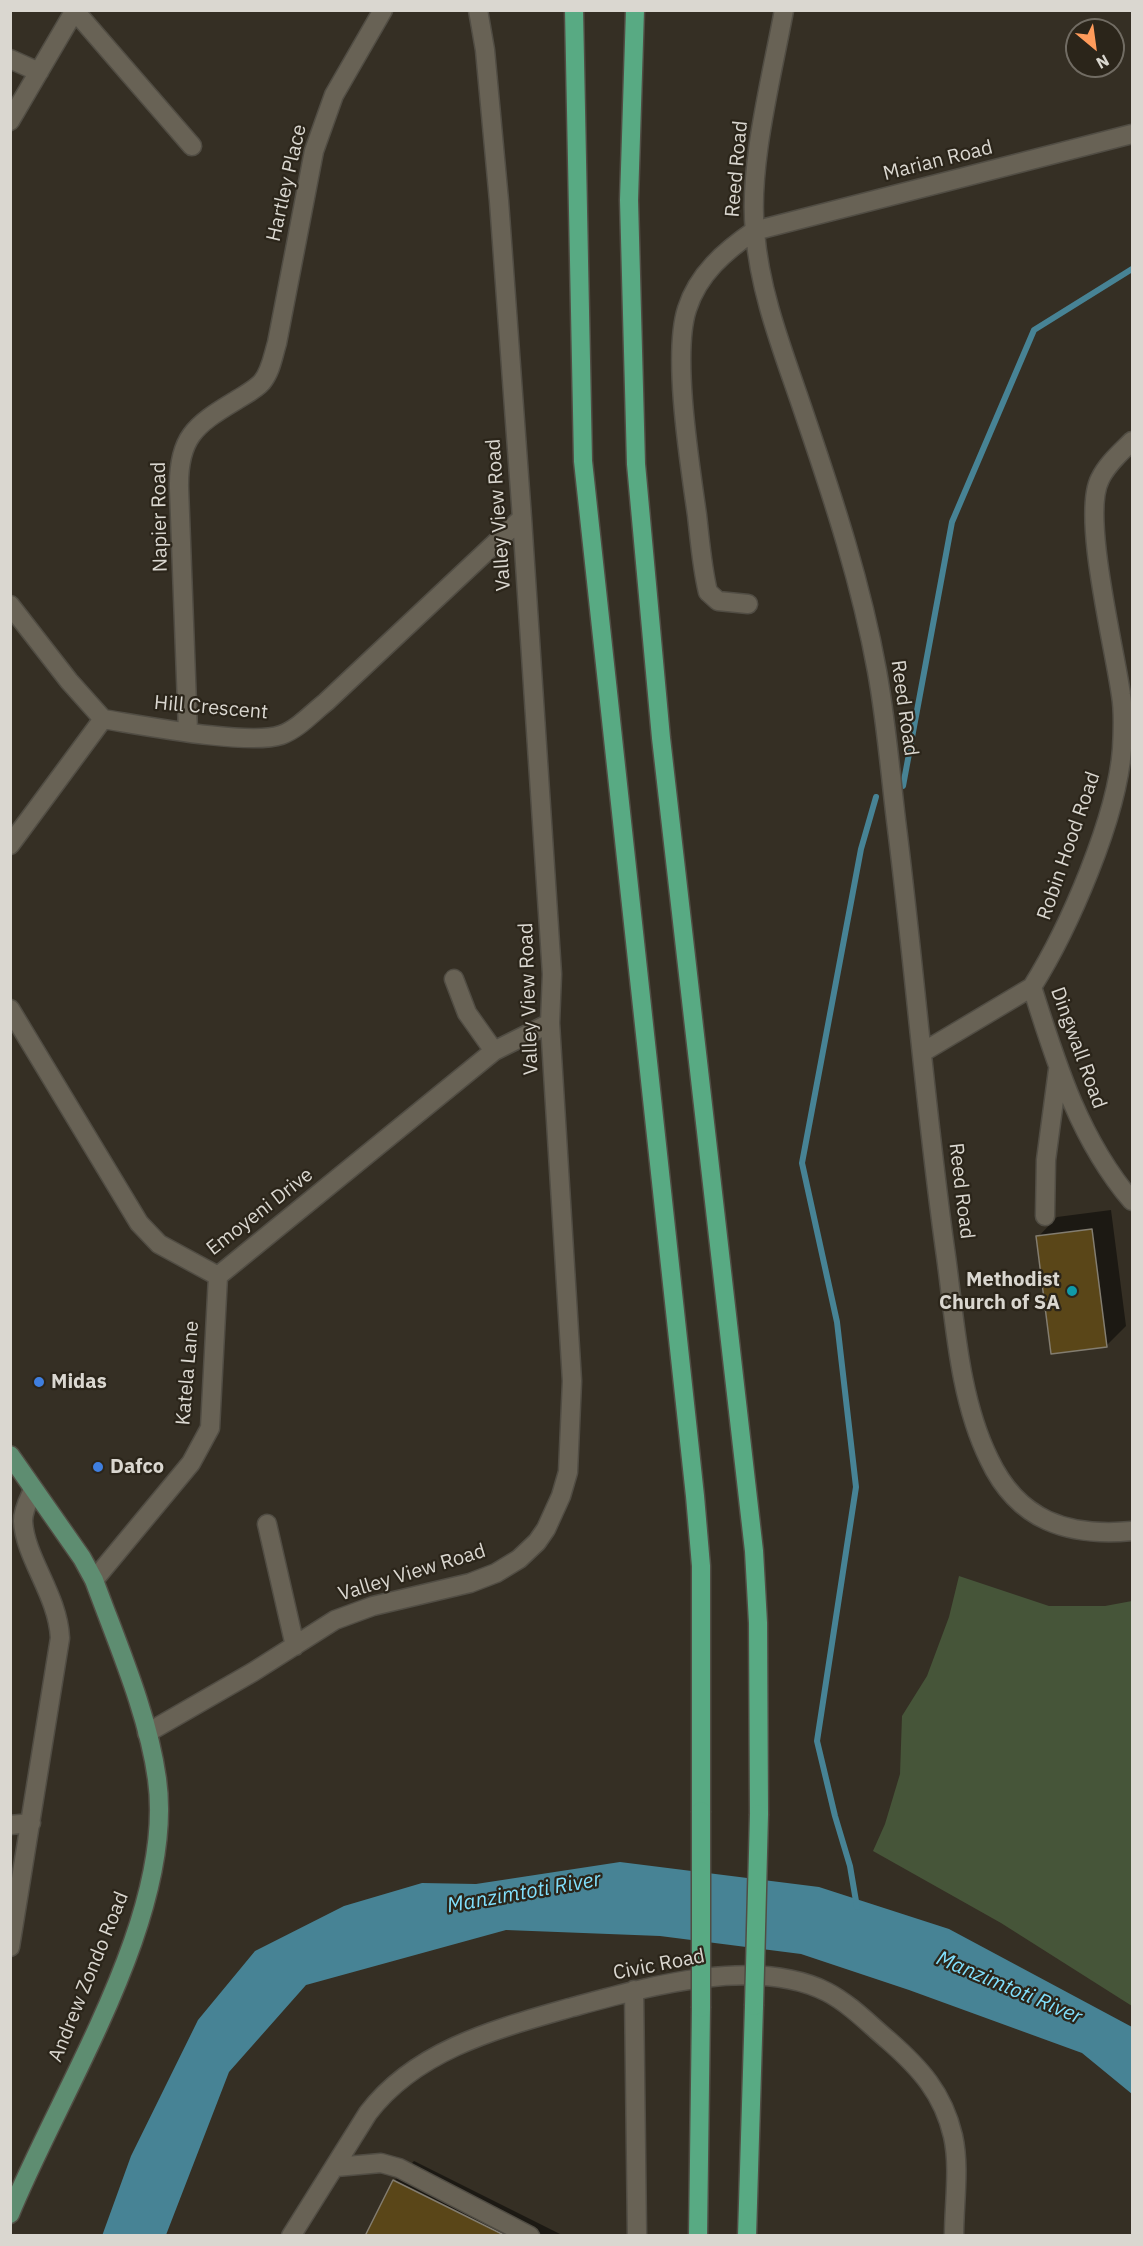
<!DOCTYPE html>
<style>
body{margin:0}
#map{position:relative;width:1143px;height:2246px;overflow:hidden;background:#352f24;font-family:"IBM Plex Sans",sans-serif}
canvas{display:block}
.frame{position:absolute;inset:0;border:12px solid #dad7d0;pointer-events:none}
.north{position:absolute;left:1065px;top:18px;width:60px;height:60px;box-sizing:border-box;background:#2b251a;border:2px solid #716c63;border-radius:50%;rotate:151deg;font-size:16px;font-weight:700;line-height:24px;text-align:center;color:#dad7d0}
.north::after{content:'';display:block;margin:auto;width:21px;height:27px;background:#ff9b5b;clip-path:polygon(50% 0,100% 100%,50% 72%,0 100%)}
</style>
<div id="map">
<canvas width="1143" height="2246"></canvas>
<div class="frame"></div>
<div class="north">N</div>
</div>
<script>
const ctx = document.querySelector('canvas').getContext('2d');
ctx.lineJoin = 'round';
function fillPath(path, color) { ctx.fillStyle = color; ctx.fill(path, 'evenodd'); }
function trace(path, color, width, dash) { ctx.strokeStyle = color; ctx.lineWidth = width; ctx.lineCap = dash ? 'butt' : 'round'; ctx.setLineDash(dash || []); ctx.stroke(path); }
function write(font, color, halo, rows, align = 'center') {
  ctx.font = font + ' "IBM Plex Sans",sans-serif'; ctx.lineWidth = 4.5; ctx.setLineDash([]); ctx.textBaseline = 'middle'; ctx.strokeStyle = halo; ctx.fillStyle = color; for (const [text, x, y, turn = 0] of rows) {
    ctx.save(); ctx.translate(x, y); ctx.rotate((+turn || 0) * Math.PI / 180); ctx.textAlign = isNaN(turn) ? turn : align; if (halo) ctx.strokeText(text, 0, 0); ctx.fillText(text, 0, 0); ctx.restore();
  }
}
fillPath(new Path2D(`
 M959,1576L1049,1606H1105L1132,1601V2006L1001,1923L873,1851L885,1824L900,1774L902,1716L927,1676L949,1617Z`), '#465539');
fillPath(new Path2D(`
 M620,1862L819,1887L949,1929L1132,2027V2094L1082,2053L909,1990L801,1954L660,1936L506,1930L306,1985L229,2072L166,2235L102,2236L131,2156L198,2020L255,1951L344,1906L422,1883L476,1884Z`), '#478395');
fillPath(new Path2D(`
 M1111,1210L1126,1326L1107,1345L1038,1237L1057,1217Z
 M414,2161L564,2236H367L394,2181Z`), '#0007');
trace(new Path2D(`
 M903,786L952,522L1034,330L1132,269
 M857,1907L850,1866L835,1816L817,1741L856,1487L837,1322L802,1163L861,849L876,797`), '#478395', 6);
const building = new Path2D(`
 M1092,1229L1107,1347L1051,1354L1036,1236Z
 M393,2180L506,2236H365Z`);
fillPath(building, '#5a4618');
trace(building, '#837d70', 1.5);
const minor = new Path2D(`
 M784,10C772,76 748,167 755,232C760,296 785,356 805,416C834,501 861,583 877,671C886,720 890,770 896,820C914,962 925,1106 945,1249C955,1318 958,1396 989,1459C1018,1521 1068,1537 1132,1531
 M75,11L192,146
 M10,59L39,72
 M10,121L75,10
 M748,604L718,601L708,592C702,568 700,541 697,515C690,465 672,355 687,309C698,274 725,251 754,231L1132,134
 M10,605L69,681L103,719C141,725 249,746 281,735C298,729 312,713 326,702L522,518
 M188,732L179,488C178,438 195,425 235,401C244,395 255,390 262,382C271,371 273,356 277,343L314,151L334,95L383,10
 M10,845L103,719
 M454,979L467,1013L494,1051
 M1032,987C1069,928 1117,818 1122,749C1123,732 1124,712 1121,695C1115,649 1081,515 1100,479C1107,464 1121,452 1132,441
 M10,1009L139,1223L159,1244L218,1276
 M923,1052L1032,987C1056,1063 1079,1139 1132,1201
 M1045,1216L1046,1160L1058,1070
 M218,1276L494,1051L550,1023
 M267,1524L295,1646
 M94,1580L191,1463L210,1428L218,1276
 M147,1733L253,1672L335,1620L373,1606L470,1583L496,1573L519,1559L537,1542L546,1529L561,1496L568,1472L572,1381L550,1023L552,974L522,518L499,201L485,50L478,10
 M10,1825L31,1823
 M10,1947L60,1638C58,1595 25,1558 23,1521C23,1510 29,1499 33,1490
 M634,1990L637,2236
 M336,2167L381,2163L399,2168L530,2236
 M291,2236L368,2113C416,2050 496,2029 569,2008C643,1988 754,1955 827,1992C850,2004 869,2024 888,2040C920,2068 943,2093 953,2136C960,2167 954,2204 954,2236`);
const major = new Path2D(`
 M10,1455L82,1558L94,1580C117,1643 148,1713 157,1779C176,1915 61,2089 10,2214`);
const highway = new Path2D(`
 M574,10L583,461L695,1496L701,1566V1811
 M635,10L629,200L636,464L661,738L754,1551L758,1623L759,1814
 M698,2236L701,2008
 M747,2236L754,2006`);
trace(minor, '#514d44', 21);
trace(major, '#514d44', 21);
trace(highway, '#514d44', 21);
trace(minor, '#686255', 18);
trace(major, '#5e8d71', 18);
trace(highway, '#58aa83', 18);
const highwayBridge = new Path2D(`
 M754,2006L759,1814
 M701,2008V1811`);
trace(highwayBridge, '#514d44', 21, []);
trace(highwayBridge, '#58aa83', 18);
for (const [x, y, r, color] of [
 [1072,1291,6,"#0f9aa8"],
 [39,1382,6,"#3f7fe0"],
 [98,1467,6,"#3f7fe0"]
]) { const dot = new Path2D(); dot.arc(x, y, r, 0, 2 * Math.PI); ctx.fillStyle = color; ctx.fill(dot); trace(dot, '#2b251a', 2); }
write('20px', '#dad7d0', '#2b251a', [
 ["Marian Road",938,161,-14],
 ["Reed Road",737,169,-85],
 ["Hartley Place",287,183,-77],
 ["Valley View Road",499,515,-94],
 ["Napier Road",160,517,-91],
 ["Hill Crescent",211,708,5],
 ["Reed Road",904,708,82],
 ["Robin Hood Road",1069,846,-71],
 ["Valley View Road",529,999,-92],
 ["Dingwall Road",1078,1048,70],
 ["Reed Road",961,1191,83],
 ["Emoyeni Drive",260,1212,-38],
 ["Katela Lane",188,1373,-85],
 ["Valley View Road",412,1573,-17],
 ["Civic Road",659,1965,-11],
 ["Andrew Zondo Road",89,1977,-68]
]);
write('bold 20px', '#dad7d0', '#2b251a', [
 ["Methodist",1060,1280,"right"],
 ["Church of SA",1060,1303,"right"],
 ["Midas",51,1382],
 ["Dafco",110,1467]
], 'left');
write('italic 21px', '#81dffc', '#2b251a', [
 ["Manzimtoti River",524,1893,-10],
 ["Manzimtoti River",1009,1988,23]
]);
</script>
